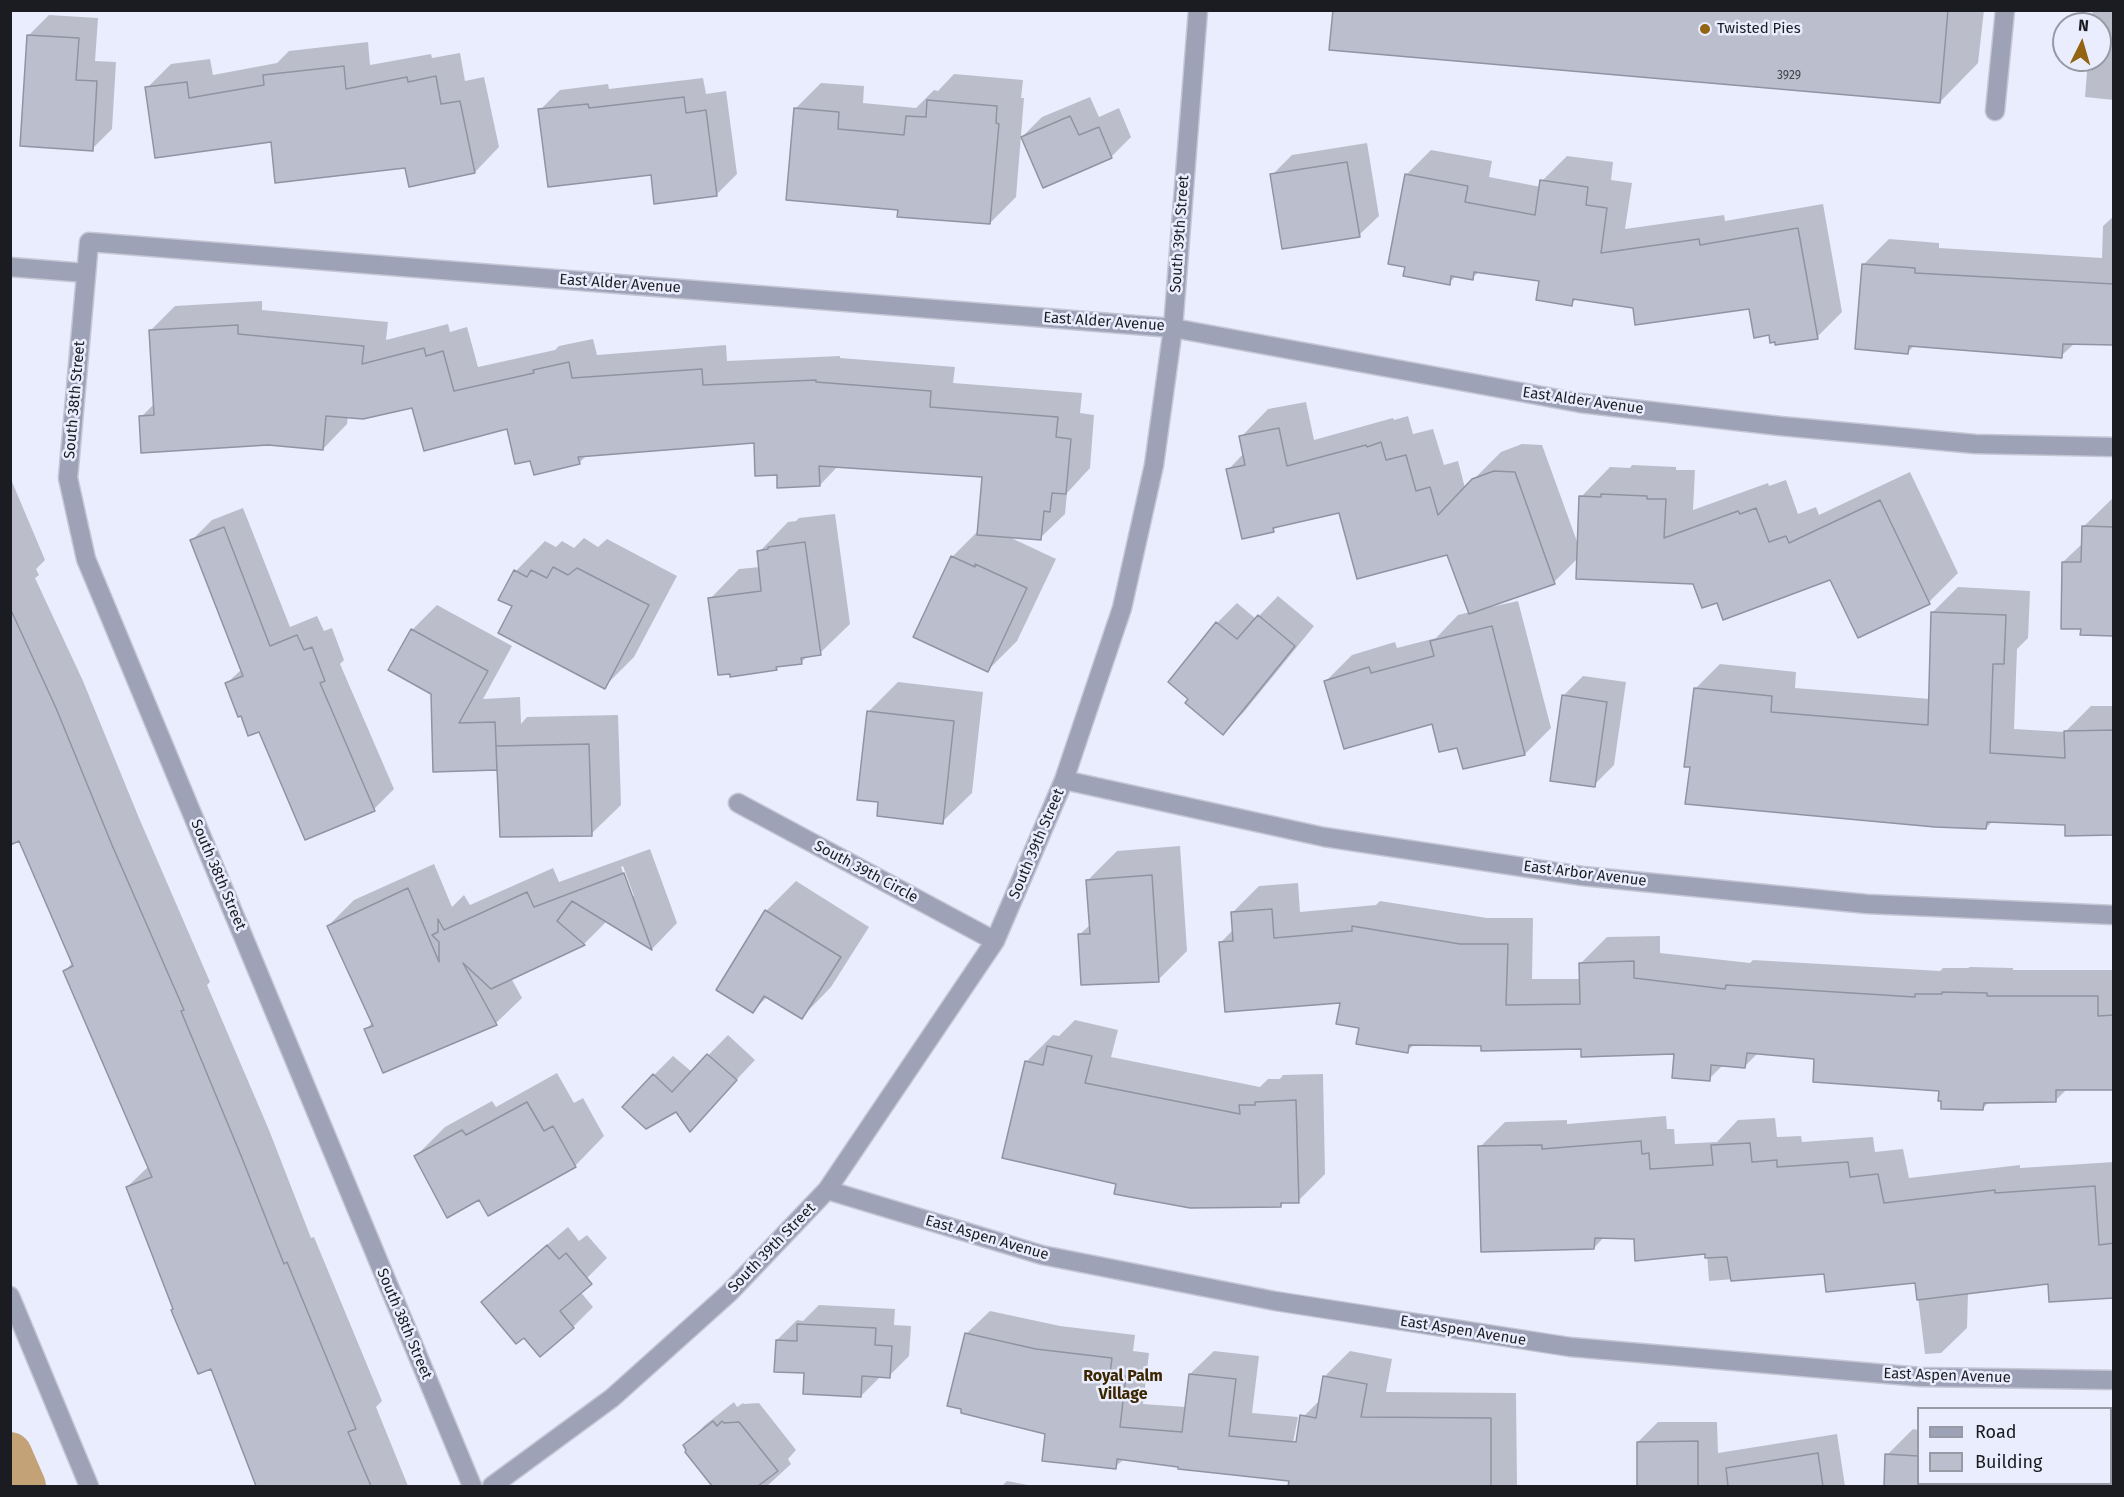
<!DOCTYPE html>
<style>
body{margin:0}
#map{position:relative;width:2124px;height:1497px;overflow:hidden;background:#eaedfd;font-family:"Fira Sans",sans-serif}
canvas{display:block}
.frame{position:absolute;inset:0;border:12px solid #1b1c21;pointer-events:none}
.legend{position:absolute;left:1917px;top:1407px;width:195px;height:78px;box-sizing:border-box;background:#eaedfd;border:2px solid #9799a5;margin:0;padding:8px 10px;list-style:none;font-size:18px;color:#1b1c21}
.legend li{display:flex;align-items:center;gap:12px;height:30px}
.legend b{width:30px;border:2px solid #9799a5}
.north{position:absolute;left:2052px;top:12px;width:60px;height:60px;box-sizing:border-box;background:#eaedfd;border:2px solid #9799a5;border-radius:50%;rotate:5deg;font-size:16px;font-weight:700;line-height:24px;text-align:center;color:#1b1c21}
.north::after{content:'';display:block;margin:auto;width:21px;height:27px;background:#936412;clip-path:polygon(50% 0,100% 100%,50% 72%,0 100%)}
</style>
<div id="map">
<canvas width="2124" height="1497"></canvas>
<div class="frame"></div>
<ul class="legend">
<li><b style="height:8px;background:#9ea2b7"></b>Road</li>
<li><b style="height:16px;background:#bbbecd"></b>Building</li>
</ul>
<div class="north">N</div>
</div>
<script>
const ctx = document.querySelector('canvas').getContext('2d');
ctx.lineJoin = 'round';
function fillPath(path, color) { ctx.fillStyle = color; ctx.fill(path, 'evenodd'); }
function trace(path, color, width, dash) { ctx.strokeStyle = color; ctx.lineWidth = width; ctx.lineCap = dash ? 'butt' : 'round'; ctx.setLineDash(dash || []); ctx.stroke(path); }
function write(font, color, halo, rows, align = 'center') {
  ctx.font = font + ' "Fira Sans",sans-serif'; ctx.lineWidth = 5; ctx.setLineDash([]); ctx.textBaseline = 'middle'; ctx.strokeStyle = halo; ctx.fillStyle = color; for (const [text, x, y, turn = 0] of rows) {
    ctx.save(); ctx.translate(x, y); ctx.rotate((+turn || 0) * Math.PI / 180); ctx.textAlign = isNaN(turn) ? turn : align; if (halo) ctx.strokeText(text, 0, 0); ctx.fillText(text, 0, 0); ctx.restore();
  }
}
fillPath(new Path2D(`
 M1334,10H1984L1978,63L1940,102Z
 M2093,10H2114V100L2085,97L2088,60H2100V24H2091Z
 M49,15L98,18L95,61L116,62L112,129L92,149L29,35Z
 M368,42L370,65L431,54L432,58L460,53L465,81L484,77L499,147L475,172L407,166L272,141L147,88L171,64L210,59L213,75L277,63L289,51Z
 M954,74L1023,80L1021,98H1024L1016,197L990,223L899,209L795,109L821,83L864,86L863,103L916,108L934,90L938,91Z
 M703,78L706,94L726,91L737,174L717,194L652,174L540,110L560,90L608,84L609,89Z
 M1090,97L1099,117L1119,108L1131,137L1111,157L1022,137L1042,117Z
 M1367,143L1379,216L1359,235L1272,175L1292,155Z
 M1431,150L1492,161L1489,177L1541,187L1542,181L1567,156L1613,162L1611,180L1632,183L1625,229L1724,215L1725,221L1823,204L1842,312L1817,337L1771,333L1750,307H1634L1577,298L1571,304L1540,279L1480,271L1472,278L1457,275L1449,283L1407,266L1406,175Z
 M2114,216V344L2075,343L2061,356L1915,345L1907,353L1864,264L1889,239L1939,243V248L2102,258L2103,226Z
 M262,301V310L388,322L386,340L448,324L450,332L467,327L478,367L555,350L559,346L593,339L597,355L726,345L727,361L840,356V358L955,367L953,383L1082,393L1080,413L1094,415L1090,468L1067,493L1065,514L1040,538L1007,536L1056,559L1017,641L988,670L952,557L979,530L983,476L839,465L820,485L778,473L755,442L588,454L579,463L531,459L508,427L413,406L348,416L347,424L323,449L141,417L155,403L151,330L175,306Z
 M1306,402L1314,440L1393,418L1394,420L1408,416L1413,434L1433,429L1444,465L1458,461L1465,488L1501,452L1522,444L1542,445L1579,547L1581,497L1610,467L1630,468L1632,465L1676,467V470H1695L1693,510L1768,483L1769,486L1786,480L1798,514L1816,507L1819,515L1910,472L1958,573L1929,602L1831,579L1717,601L1694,582L1578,558L1554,582L1486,606V608L1518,601L1551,728L1525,754L1458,746L1433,722L1326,681L1352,655L1395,642L1397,648L1436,638L1458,615L1470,612L1448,553L1340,511L1278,526L1273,530L1228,470L1244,453L1241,437L1268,409Z
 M10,477L45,560L36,569L39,575L35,578L83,681L139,818L210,982L207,985L269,1130L311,1238L314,1237L382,1401L376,1407L408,1486H258L212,1367L174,1309L127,1187L149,1166L65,971L73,962L20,839L10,843Z
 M2113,498H2114V634L2082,627L2063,562L2083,543V527Z
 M243,508L290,627L317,616L324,631L332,628L344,660L340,664L394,789L374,809L259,730L227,683L242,669L192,540L212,520Z
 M835,514L850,624L820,653L808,655L801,663L779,666L776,668L710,599L739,569L760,567L759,552L788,522L796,521L799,518Z
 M584,538L598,547L607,539L677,576L634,657L604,687L514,606L500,599L516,571L545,541L556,547L562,541L574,548Z
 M1958,587L2030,591L2028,638L2017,649L2014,729L2065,732L2091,706H2114V834L2066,823L1993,821L1986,828L1691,766L1695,689L1720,664L1796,672L1795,688L1930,699L1933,612Z
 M1278,596L1314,626L1243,713L1223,733L1217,623L1237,603L1256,619Z
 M437,605L512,646L483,699L520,697L521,724L527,717L618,715L621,805L591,834L499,768L435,771L432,693L412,630Z
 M1583,676L1626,682L1614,765L1594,785L1563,696Z
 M898,682L983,692L972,793L942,822L880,800L868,712Z
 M1180,846L1187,951L1158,980L1079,935L1091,924L1088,880L1117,851Z
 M650,849L677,923L652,949L607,921L584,944L511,978L522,998L496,1023L366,1029L373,1022L328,926L354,900L434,864L452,907L464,895L470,905L553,868L559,882ZM623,866L634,896H631L621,867Z
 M796,881L869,927L831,987L802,1017L768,996L753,1011L718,990L766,911Z
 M1298,883L1300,912L1376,905L1380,901L1487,918H1533L1532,979H1581V963L1607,937L1660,936V953L1750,963L1753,960L1940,971L1943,968H1968L1970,967L2013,968V970H2114V1088L2067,1089L2055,1101H1990L1983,1108L1940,1090L1816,1057L1759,1052L1745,1066L1724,1064L1709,1079L1676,1053L1583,1048L1415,1044L1407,1051L1361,1026L1341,1002L1220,943L1234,929L1232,913L1259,886Z
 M1075,1020L1118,1030L1111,1057L1260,1087L1268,1079H1280L1283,1075L1323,1074L1325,1174L1298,1201L1284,1202L1281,1205L1117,1183L1026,1062L1053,1035L1059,1036Z
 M728,1035L755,1060L690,1129L654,1075L673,1056L692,1072Z
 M557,1073L574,1103L583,1098L604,1136L575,1166L479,1198L415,1157L445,1127L492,1101L496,1107Z
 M1666,1116L1667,1129H1674L1675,1144L1717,1142L1738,1120L1775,1118L1777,1137L1801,1136L1802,1142L1873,1137L1875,1152L1903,1149L1909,1178L2020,1165V1168L2114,1162V1296L2050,1283L1968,1293L1967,1328L1941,1353L1925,1354L1916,1281L1825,1272L1709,1281L1707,1253L1636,1238L1605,1236L1594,1248L1480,1147L1505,1122L1567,1120V1124Z
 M568,1227L579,1241L587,1235L607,1258L587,1278L581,1281L579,1290L593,1307L573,1327L524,1336L483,1302L503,1282Z
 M819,1305L895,1309L894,1325L911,1326L909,1356L889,1376H881L861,1396L806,1371L777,1340L797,1320L803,1321Z
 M990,1311L1060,1326L1135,1335L1133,1351L1149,1353L1143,1404L1186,1407L1190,1374L1214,1351L1259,1356L1252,1413L1298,1417L1291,1453L1180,1465L1124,1459L1115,1467L1046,1433L966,1334Z
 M1350,1351L1392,1359L1386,1392L1516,1393L1517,1486H1306L1304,1416L1320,1400L1324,1377Z
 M734,1402L737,1407L743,1403L744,1404L759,1403L796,1450L788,1459L791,1464L767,1486H714L691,1458L685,1445L705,1425Z
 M1658,1422H1717L1718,1453L1837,1434L1845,1486H1639L1638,1442Z
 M1913,1429L1918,1430V1484H2110V1459L2114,1458V1486H1885L1887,1455Z
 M1007,1481L1033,1486H1002Z`), '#0003');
trace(new Path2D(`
 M10,1454L24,1486`), '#c2a276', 44);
const building = new Path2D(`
 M1333,10H1948L1940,103L1329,50Z
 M27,35L79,38L76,80L97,81L93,151L20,146Z
 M344,66L346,89L407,77L408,82L436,76L441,104L460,101L475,173L409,187L405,168L275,183L271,142L155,158L145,87L187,82L189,98L264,85L263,75Z
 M684,97L686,113L706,110L717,196L654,204L651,175L548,187L538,109L588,104L589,108Z
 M927,100L997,106L996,123L999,124L990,224L897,217L898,210L786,200L794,108L839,112L838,129L904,135L906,116L926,117Z
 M1070,116L1079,135L1099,127L1112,158L1043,188L1021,137Z
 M1347,162L1360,237L1282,249L1270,174Z
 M1405,174L1468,186L1465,202L1535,215L1540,180L1588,187L1586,205L1607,208L1601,253L1699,239L1700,245L1798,228L1818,339L1775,345V342L1770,343L1769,335L1754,338L1749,309L1635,325L1633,308L1573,299L1572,306L1536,300L1539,281L1474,272L1473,280L1451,276L1450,285L1403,276L1405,267L1388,264Z
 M1862,264L1915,268V273L2114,284V345L2063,344L2062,358L1909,346L1908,354L1855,349Z
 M238,325V334L364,346L362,364L424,348L426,356L443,351L454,391L534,373L533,370L569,362L572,378L702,369L703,385L816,380V382L931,391L930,407L1058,417L1056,437L1071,439L1066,494L1052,493L1050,512L1044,511L1041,540L977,535L982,477L819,466L820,486L777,488V475L755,476L754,443L578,457L580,464L534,475L530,461L515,464L507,429L424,451L412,408L363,419L326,416L323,450L268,445L141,453L139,416L154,415L149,330Z
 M1279,428L1287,466L1366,445L1367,447L1381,442L1386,460L1406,455L1416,491L1430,487L1438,515L1472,479L1494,471L1515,472L1555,584L1469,614L1447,555L1357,579L1339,513L1273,528L1274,532L1242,539L1226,469L1245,465L1239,436Z
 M1601,494L1647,496V499H1666L1664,538L1738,511L1740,514L1756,508L1769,542L1786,536L1789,543L1880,500L1930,604L1858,638L1830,580L1723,620L1717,603L1702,608L1693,584L1576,579L1579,496L1601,497Z
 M2082,526L2114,527V636L2080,635L2081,629H2061L2062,562H2081Z
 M224,527L270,646L297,635L304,650L312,647L325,681L320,683L375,811L305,840L259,732L248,736L241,716L238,717L225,683L243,676L190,540Z
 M805,542L821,655L801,658L802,664L776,667L777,670L730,677V674L718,675L708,598L761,591L757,551L768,549V547Z
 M951,556L975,567V564L1027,588L988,672L913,637Z
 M553,567L568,575L577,568L649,605L605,689L498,633L512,606L498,600L514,570L527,577L531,570L547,578Z
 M10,608L56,708L112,845L184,1010L181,1011L242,1158L284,1264L287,1262L356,1429L348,1432L371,1486H256L211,1369L198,1374L171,1310L173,1309L126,1187L152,1177L63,971L73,966L19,841L10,845Z
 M1931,612L2006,615L2004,664H1993L1990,753L2065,758L2064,731L2114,730V835L2065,836V825L1987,822L1986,829L1935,827L1685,804L1690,767H1684L1694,688L1772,696L1771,712L1928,725Z
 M1258,615L1295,646L1223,735L1185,703L1188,699L1168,682L1216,622L1237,639Z
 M1492,626L1525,755L1463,769L1457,748L1439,752L1432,724L1344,749L1324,681L1369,667L1371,673L1434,656L1430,641Z
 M411,629L488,671L459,723L495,722L497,770L433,772L431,694L388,670Z
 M1562,695L1607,702L1595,787L1550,781Z
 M867,711L954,721L943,824L877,816L878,802L857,800Z
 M589,744L592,836L500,837L496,746Z
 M624,873L652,950L572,901L557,921L585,945L491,989L463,963L497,1025L383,1073L364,1029L373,1026L327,926L408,888L439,962V942L432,935L438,932V919L444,930L527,892L534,907Z
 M1152,875L1159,982L1081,985L1078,934H1090L1086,880Z
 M1272,909L1274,938L1352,931V926L1460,944H1508L1506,1005L1580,1004L1579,963L1634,961V978L1725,989L1726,985L1915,997V994H1942V992L1987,993V996H2098V1016L2114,1015V1090H2056V1102L1984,1103L1983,1110L1941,1109V1101H1938L1939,1091L1813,1082L1814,1059L1747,1053L1745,1068L1711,1065L1710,1081L1672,1078L1674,1054L1581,1057V1049L1481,1051V1046L1409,1045L1408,1053L1356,1044L1359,1028L1336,1024L1340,1003L1225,1012L1219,942L1233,941L1231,912Z
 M765,910L841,957L802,1019L764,996L753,1013L716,990Z
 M1047,1046L1092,1056L1085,1083L1240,1114L1239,1105H1255V1102L1296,1100L1299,1203H1281V1207L1190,1208L1114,1194L1116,1184L1002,1158L1025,1061L1043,1065Z
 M707,1054L737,1080L690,1132L676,1112L646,1129L622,1107L653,1074L672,1092Z
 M527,1102L544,1131L553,1126L576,1167L488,1216L479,1200L447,1218L414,1156L462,1130L466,1135Z
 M1641,1141L1642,1154L1649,1153L1650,1169L1713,1165L1711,1145L1750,1143L1752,1162L1777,1160V1167L1848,1162L1850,1177L1878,1174L1884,1203L1995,1190V1193L2095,1186L2099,1245L2114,1243V1298L2049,1302L2048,1284L1917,1300L1915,1283L1826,1292L1824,1274L1731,1281L1727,1257L1705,1258V1254L1635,1261L1634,1239L1595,1238L1594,1249L1481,1252L1478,1146L1542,1145V1149Z
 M547,1245L559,1259L566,1253L592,1284L560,1311L574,1328L540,1357L524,1338L516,1344L481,1302Z
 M797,1324L876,1328L875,1345L892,1346L890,1378L862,1376L861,1397L803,1394L804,1373L774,1372L776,1340L797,1341Z
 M965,1333L1036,1349L1112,1358L1110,1374L1126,1376L1120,1427L1182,1432L1189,1374L1236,1379L1229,1436L1296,1442L1300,1415L1316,1418L1323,1376L1367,1384L1361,1417L1491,1418V1486H1288L1289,1481L1178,1469V1467L1117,1459L1116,1469L1042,1461L1045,1434L961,1413V1409L947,1406Z
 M713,1421L717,1426L722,1421L724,1423L739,1422L778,1471L758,1486H712L685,1452L686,1450L683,1445Z
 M1698,1441V1486H1637V1442Z
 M1818,1453L1823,1486H1728L1726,1468Z
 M1885,1454L1918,1456V1486H1884Z`);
fillPath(building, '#bbbecd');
trace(building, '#9093a1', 1.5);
const minor = new Path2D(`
 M1995,111L2005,10
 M10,267L86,273
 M1064,780L1324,837L1582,876L1867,904L2114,915
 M738,803L995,941
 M827,1190L1042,1255L1275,1301L1570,1347L1921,1377L2114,1380
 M10,1296L89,1486
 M472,1486L86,559L68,478L89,242L1173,328L1580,403L1780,426L1975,444L2114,447
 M492,1486L612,1398L729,1293L827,1190L995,941L1064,780L1122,608L1154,465L1173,328L1198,10`);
trace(minor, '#c5c7d5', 21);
trace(minor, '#9ea2b7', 18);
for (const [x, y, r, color] of [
 [1705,29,6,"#936412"]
]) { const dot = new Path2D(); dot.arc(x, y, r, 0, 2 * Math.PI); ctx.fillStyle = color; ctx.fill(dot); trace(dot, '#eaedfd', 2); }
write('12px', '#43444c', null, [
 ["3929",1789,76]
]);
write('15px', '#1b1c21', '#eaedfd', [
 ["Twisted Pies",1717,29]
], 'left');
write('15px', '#1b1c21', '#eaedfd', [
 ["South 39th Street",1180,234,-86],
 ["East Alder Avenue",620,284,4],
 ["East Alder Avenue",1104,322,4],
 ["South 38th Street",75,400,-85],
 ["East Alder Avenue",1583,401,8],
 ["South 39th Street",1037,844,-67],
 ["South 39th Circle",866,872,28],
 ["East Arbor Avenue",1585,874,7],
 ["South 38th Street",218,875,67],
 ["East Aspen Avenue",987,1238,16],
 ["South 39th Street",772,1248,-46],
 ["South 38th Street",404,1324,67],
 ["East Aspen Avenue",1463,1331,9],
 ["East Aspen Avenue",1947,1376,2]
]);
write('bold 16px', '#3c2601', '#eaedfd', [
 ["Royal Palm",1123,1377],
 ["Village",1123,1395]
]);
</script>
